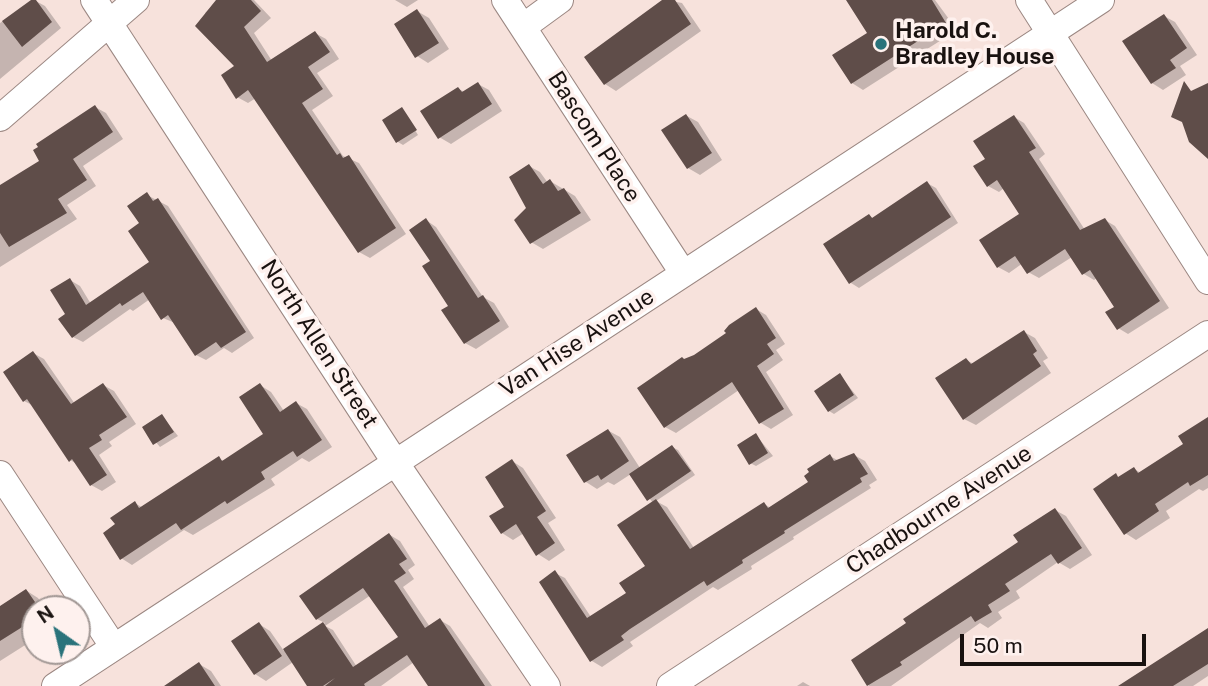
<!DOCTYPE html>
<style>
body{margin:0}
#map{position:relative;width:1208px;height:686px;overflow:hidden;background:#f7e2dc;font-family:"Public Sans",sans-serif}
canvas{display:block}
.north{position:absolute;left:21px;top:595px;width:70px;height:70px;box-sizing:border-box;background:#fef1ee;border:2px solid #a29895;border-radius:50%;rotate:326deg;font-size:19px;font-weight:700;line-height:28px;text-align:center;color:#191210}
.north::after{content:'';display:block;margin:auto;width:24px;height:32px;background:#2a737b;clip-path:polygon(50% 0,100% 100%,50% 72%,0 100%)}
.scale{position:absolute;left:960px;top:634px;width:186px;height:32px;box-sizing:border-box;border:4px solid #191210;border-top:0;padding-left:9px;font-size:21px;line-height:24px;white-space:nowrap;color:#191210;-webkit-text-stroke:5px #fef1ee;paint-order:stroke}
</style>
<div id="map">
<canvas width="1208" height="686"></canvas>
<div class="north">N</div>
<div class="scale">50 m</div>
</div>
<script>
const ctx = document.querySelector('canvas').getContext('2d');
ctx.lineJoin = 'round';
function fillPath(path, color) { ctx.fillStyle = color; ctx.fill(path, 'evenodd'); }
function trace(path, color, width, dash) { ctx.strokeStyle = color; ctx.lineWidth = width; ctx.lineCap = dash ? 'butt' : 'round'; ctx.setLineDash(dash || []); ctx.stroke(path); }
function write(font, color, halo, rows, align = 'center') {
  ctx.font = font + ' "Public Sans",sans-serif'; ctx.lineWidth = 7; ctx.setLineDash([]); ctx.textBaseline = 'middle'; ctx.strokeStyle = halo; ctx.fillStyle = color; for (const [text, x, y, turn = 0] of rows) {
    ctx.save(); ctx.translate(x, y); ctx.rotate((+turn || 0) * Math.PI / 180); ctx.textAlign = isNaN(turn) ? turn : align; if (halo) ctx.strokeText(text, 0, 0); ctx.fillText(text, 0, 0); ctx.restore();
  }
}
fillPath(new Path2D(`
 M34,0L45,6L61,28L0,79V23Z
 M219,0H254L271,18L254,33L272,61L315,33L326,39L339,59L317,73L333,96L312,110L343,156L359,163L406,234L370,258L359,252L256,98L248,103L237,97L236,66L205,13Z
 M395,0H418L407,7Z
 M666,0L682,3L701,31L616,91L605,84Z
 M848,0H935L957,30L863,90L852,83L869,34Z
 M417,11L429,18L449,49L428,63L417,56Z
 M1164,16L1175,22L1197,55L1180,66L1186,75L1163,90L1152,83Z
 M478,84L489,90L502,111L451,144L439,137L458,89L465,92Z
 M95,107L106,113L123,139L83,166L96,186L67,205L77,219L0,267V188L42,161L40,147Z
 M402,109L418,135L403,145L398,142Z
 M687,116L698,122L722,160L700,175L688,168Z
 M1014,117L1024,123L1045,154L1039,159L1085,230L1105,220L1115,226L1169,308L1128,334L1118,328L1116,307L1097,278L1094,280L1084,274L1072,257L1039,278L1028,272L1023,263L1009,273L998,267L1021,214L1004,188L999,192L988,186L987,160Z
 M529,166L540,172L548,183L550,181L575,196L591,220L543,249L531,242Z
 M927,183L936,188L958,223L859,288L851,283L870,216L874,219Z
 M147,195L168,206L254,338L232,353L224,348L206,360L196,355L175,323L163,318L150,299L133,311L130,309L83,342L73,337L67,315L70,280L80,286L91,304L151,263L142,224Z
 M426,220L436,227L483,297L494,303L509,327L476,349L465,343L433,261Z
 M756,309L766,315L785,344L776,350L783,360L766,372L793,415L771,429L761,423L739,390L676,433L665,427L685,361L728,334Z
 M1024,332L1035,338L1048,358L1043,361L1051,373L976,425L964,419L966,360L974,364Z
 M33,353L44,359L75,404L103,385L114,391L136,424L109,442L112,446L99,455L116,482L102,491L91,485L79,465L70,460L34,406L24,401Z
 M840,375L858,398L834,414L829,411Z
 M260,385L271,392L284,411L296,403L307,409L332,447L309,462L302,458L271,479L275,485L193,535L184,530L132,565L121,558L117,525L135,503L143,508L219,459L224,461L265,434Z
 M162,416L178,436L160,447L144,428Z
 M1208,419V488L1203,491L1199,489L1166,511L1170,518L1136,540L1125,533L1116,476L1120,478L1134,469L1141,473L1185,444Z
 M609,431L620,437L640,468L672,447L678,450L695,475L656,501L667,507L694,548L764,504L771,508L811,483L830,456L839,461L854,455L865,461L877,480L869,485L871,488L793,537L794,539L751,566L752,569L718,590L713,587L630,642L633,646L602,667L592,661L555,573L565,578L591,617L628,593L647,566L653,503L631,474L614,485L608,482L597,489L586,482Z
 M756,435L773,456L756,466L750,463Z
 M512,461L523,468L556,518L548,523L565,550L549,561L538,554L524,533L513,540L502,533Z
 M1055,510L1066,516L1092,555L1070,569L1058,562L1016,591L1020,598L998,612L1002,618L988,628L980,623L891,686H869L854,661L1020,542Z
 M390,535L400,541L415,565L408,570L414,579L403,587L430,627L440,620L450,626L492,686H441L414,662L381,686H309L293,662L266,681L255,674L259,624L270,631L284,651L325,623L317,619ZM371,595L401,637L357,667L333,630L325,626Z
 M27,591L38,598L45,609H35V632L27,637L30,642L0,661V608Z
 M1208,632V676L1193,686H1121Z
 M199,664L211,671L221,686H167Z
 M803,682L810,686H797Z`), '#0003');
fillPath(new Path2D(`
 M31,0H36L52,22L22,47L2,21Z
 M216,0H251L261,11L244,27L267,62L315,31L330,52L308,67L323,89L302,103L337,155L340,153L343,158L349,155L396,228L358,253L248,90L236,99L221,75L234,66L195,26Z
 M662,0H675L691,24L604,85L584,57Z
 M846,0H932L946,23L851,84L832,55L867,33Z
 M417,9L439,43L415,58L394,24Z
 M1164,14L1187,48L1170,60L1176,68L1151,84L1122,41Z
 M1184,81L1191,91L1208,83V159L1189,142L1182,122L1171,117Z
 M478,82L492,104L438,139L420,111L458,87L462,92Z
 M95,105L113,132L73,159L87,180L58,199L67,213L9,247L0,233V185L39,161L33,150L38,147L36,144Z
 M402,107L417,130L396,143L382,120Z
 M686,114L712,153L687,169L661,130Z
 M1014,115L1036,148L1029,152L1080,230L1105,218L1160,301L1117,330L1105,312L1114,307L1090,270L1082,275L1065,249L1027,274L1015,256L997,268L979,240L1019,214L997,180L987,187L973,166L985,159L973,141Z
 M529,164L543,184L550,179L558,191L564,188L581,213L530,244L514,220L526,208L509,177Z
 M927,181L951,217L849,284L823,244L869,214L872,218Z
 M147,192L153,201L158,198L246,332L221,348L216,342L195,356L168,315L161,320L143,292L122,306L120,303L72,338L58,319L65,314L50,290L70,278L86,305L149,262L128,231L139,223L127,206Z
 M426,218L478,298L483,295L500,321L464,344L441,310L448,306L422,266L430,261L409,230Z
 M756,307L776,338L767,344L774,354L757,366L784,409L759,424L732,382L664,428L637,388L682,357L684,359L694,355L726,333L724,331L729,325Z
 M1024,330L1037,351L1033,354L1041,366L963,420L935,378L966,358L971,364Z
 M33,351L71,404L103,383L127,417L99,435L102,440L89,448L107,475L90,486L72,459L69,462L27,399L23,402L3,372Z
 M840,373L854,395L828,412L814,391Z
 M260,383L280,412L296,401L322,440L297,457L293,451L261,472L265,479L227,504L225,501L181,530L176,523L120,560L103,533L115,524L110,518L135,501L139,508L219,456L222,461L263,434L239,397Z
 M162,414L174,432L153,445L142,427Z
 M1208,417V475L1190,486L1188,482L1155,504L1159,511L1124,535L1093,489L1116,473L1118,477L1134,467L1138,473L1183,444L1178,436Z
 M608,429L629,461L601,480L598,475L584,483L566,455Z
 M756,433L768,453L749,465L737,445Z
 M672,445L691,471L647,501L629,474Z
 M854,453L868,474L860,478L862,482L784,531L785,533L742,560L743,563L707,586L704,581L630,629L621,636L624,640L590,662L539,582L555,570L587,618L626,593L619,583L645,566L617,525L656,499L690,549L764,502L768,508L808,482L804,476L809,472L807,469L830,454L834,461Z
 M512,459L546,511L537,517L555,543L536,556L516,524L501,534L489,516L504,507L485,477Z
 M1055,508L1082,548L1058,564L1051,554L1005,584L1010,591L988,605L992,612L975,622L971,616L900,662L902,665L867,686L851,660L906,623L903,619L1018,542L1013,535Z
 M389,533L407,559L399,564L406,573L394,581L397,585L425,628L440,618L485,686H428L407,655L364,684L365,686H325L335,678L323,686H307L283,649L323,622L353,667L398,637L363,588L316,620L299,596Z
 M26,589L35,602V619L0,641V606Z
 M259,622L282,656L254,675L231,641Z
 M1208,628V664L1173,686H1118Z
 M199,662L215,686H164Z`), '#5f4d49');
const minor = new Path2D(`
 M94,0L395,462L547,686
 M505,0L683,273
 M1029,0L1208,281
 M523,27L560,0
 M0,118L136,0
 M0,474L113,646
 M55,686L1101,0
 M670,686L1208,334`);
trace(minor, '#9b8782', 28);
trace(minor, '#fff', 26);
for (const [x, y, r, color] of [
 [881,44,7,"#2a737b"]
]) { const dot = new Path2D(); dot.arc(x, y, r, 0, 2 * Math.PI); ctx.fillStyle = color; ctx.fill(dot); trace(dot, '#fef1ee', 2.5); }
write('bold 23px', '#191210', '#fef1ee', [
 ["Harold C.",895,31],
 ["Bradley House",895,57]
], 'left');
write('23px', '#191210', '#fef1ee', [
 ["Bascom Place",594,137,57],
 ["Van Hise Avenue",577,343,-33],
 ["North Allen Street",319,344,57],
 ["Chadbourne Avenue",939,510,-33]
]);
</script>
